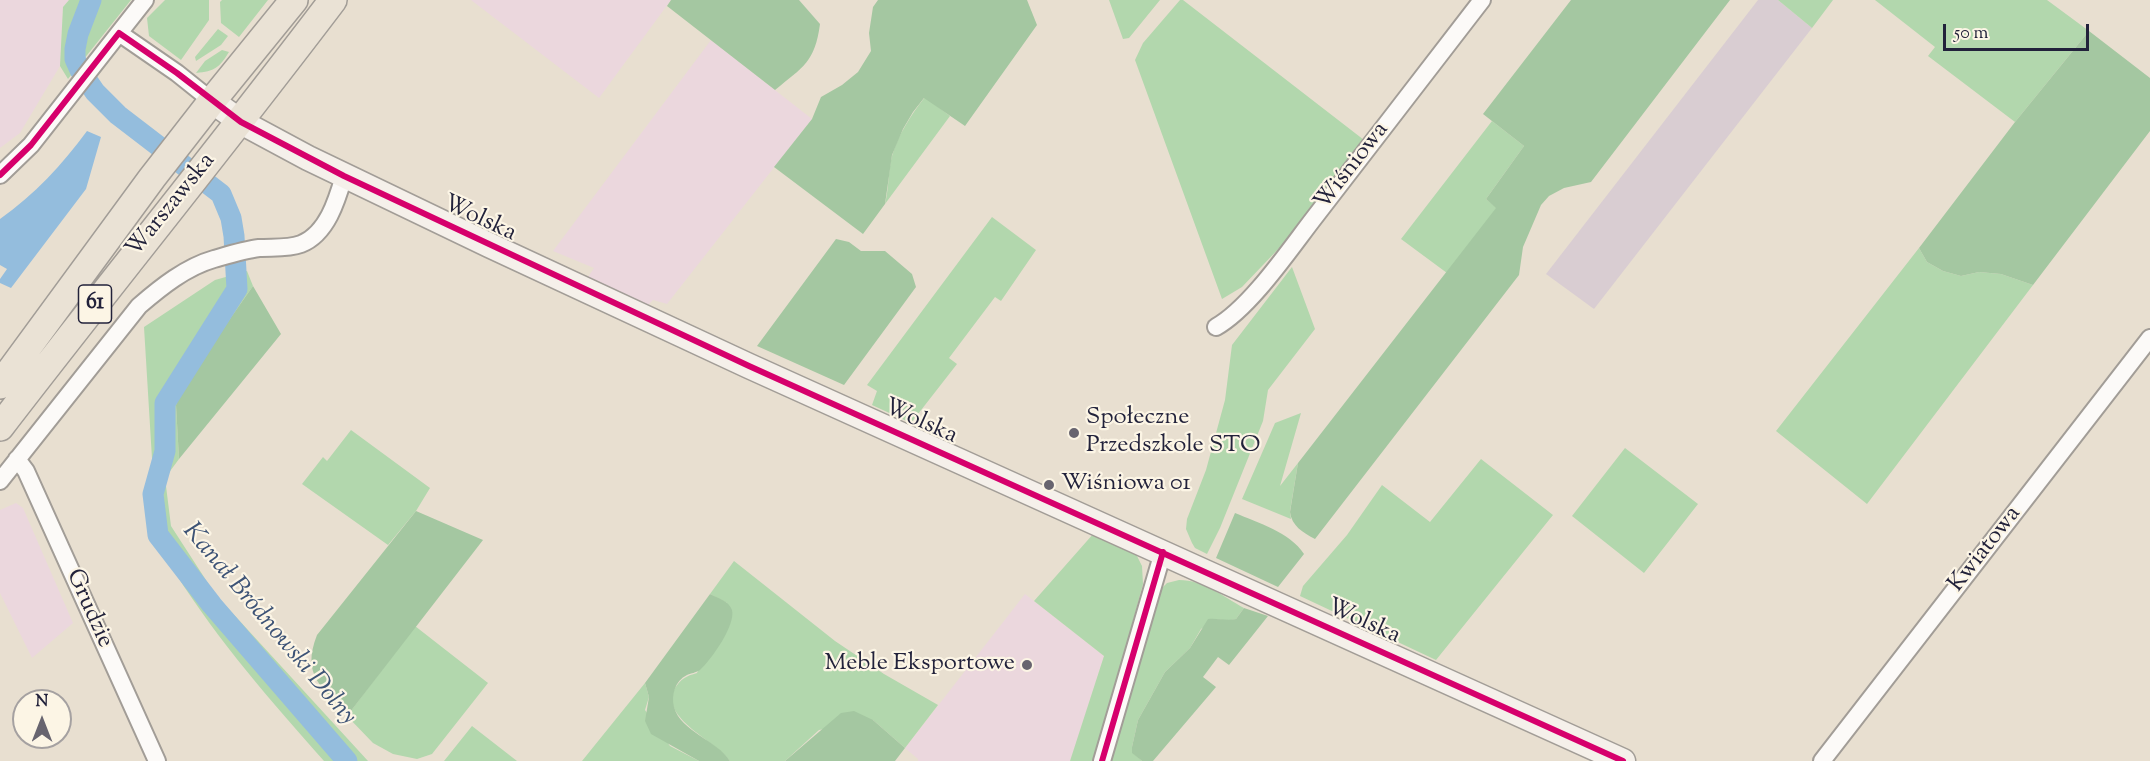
<!DOCTYPE html>
<meta charset="utf-8">
<style>
body{margin:0}
#map{position:relative;width:2150px;height:761px;overflow:hidden;background:#e8dfd0;font-family:"Sorts Mill Goudy",serif}
canvas{display:block}
.north{position:absolute;left:12px;top:689px;width:60px;height:60px;box-sizing:border-box;background:#fcf5e5;border:2px solid #a5a1a1;border-radius:50%;rotate:0deg;font-size:16px;font-weight:700;line-height:24px;text-align:center;color:#22223b}
.north::after{content:'';display:block;margin:auto;width:21px;height:27px;background:#67646f;clip-path:polygon(50% 0,100% 100%,50% 72%,0 100%)}
.scale{position:absolute;left:1943px;top:24px;width:146px;height:27px;box-sizing:border-box;border:3px solid #22223b;border-top:0;padding-left:8px;font-size:18px;line-height:21px;white-space:nowrap;color:#22223b;-webkit-text-stroke:4px #fcf5e5;paint-order:stroke}
</style>
<div id="map">
<canvas width="2150" height="761"></canvas>
<div class="north">N</div>
<div class="scale">50 m</div>
</div>
<script>
const ctx = document.querySelector('canvas').getContext('2d');
ctx.lineJoin = 'round';
function fillPath(path, color) { ctx.fillStyle = color; ctx.fill(path, 'evenodd'); }
function trace(path, color, width, dash) { ctx.strokeStyle = color; ctx.lineWidth = width; ctx.lineCap = dash ? 'butt' : 'round'; ctx.setLineDash(dash || []); ctx.stroke(path); }
function write(font, color, halo, rows, align = 'center') {
  ctx.font = font + ' "Sorts Mill Goudy",serif'; ctx.lineWidth = 4.5; ctx.setLineDash([]); ctx.textBaseline = 'middle'; ctx.strokeStyle = halo; ctx.fillStyle = color; for (const [text, x, y, turn = 0] of rows) {
    ctx.save(); ctx.translate(x, y); ctx.rotate((+turn || 0) * Math.PI / 180); ctx.textAlign = isNaN(turn) ? turn : align; if (halo) ctx.strokeText(text, 0, 0); ctx.fillText(text, 0, 0); ctx.restore();
  }
}
fillPath(new Path2D(`
 M0,0H69L63,7L60,66L20,133L0,148Z
 M471,0H671L599,98Z
 M711,40L812,119L667,304L653,300L648,305L588,277L594,268L553,251Z
 M16,503L23,508L73,623L32,658L0,593V510Z
 M1025,594L1104,656L1071,759L1070,761H918V759L905,748Z`), '#ebd7dd');
fillPath(new Path2D(`
 M1758,0H1778L1812,28L1594,309L1546,274Z`), '#d9cdd2');
fillPath(new Path2D(`
 M69,0H131L68,79L60,66L63,7Z
 M165,0H209V20L181,60L149,36L147,18Z
 M222,0H268L239,37L221,23L220,2Z
 M1109,0H1160L1129,38L1123,39Z
 M1180,0H1183L1364,140L1284,243L1242,287L1222,299L1135,60L1143,43Z
 M1778,0H1833L1812,28Z
 M1875,0H2047L2089,31L2015,122L1928,56L1935,47Z
 M218,29L228,36L221,45L196,61L195,57Z
 M222,50L229,52C219,68 215,71 196,73L205,61Z
 M925,97L950,116L885,204C889,188 888,172 892,156C898,135 911,115 925,97Z
 M1492,121L1524,146L1486,199L1497,208L1447,273L1401,239Z
 M992,217L1036,250L1001,301L995,297L949,358L957,364L911,423L872,405L877,391L867,385Z
 M1919,248L1927,262L1943,271L1961,276L1979,272L2001,274L2033,285L1867,504L1776,431Z
 M1292,267L1315,329L1268,390L1263,421L1220,528L1207,554L1195,548L1192,543L1186,529L1187,519L1206,470L1225,400L1232,345Z
 M247,271L253,286L179,391L176,405L179,459L165,478L171,526L215,594L368,761H324C271,701 219,642 176,574C168,561 155,546 150,531C144,513 144,496 148,477L153,475L144,327L215,280Z
 M1301,413L1280,486L1298,463L1290,511L1291,519L1242,499L1275,423Z
 M351,430L430,488L416,511L388,545L302,484L323,457L327,461Z
 M1625,448L1698,504L1644,573L1572,516Z
 M1481,459L1553,515L1436,660L1300,596L1303,586L1347,535L1382,485L1430,522Z
 M1094,533L1136,554L1142,566L1143,584L1095,761H1070L1104,656L1034,601Z
 M734,561L835,641L884,674L938,705L905,748L873,720L819,730L785,761H730C718,742 658,718 675,688C681,679 686,676 697,673L727,603L710,594Z
 M1179,580C1204,580 1222,596 1244,608L1236,619L1227,621L1217,619L1201,629L1190,648L1165,672L1138,720L1132,747V752L1142,761H1110L1161,589L1167,583Z
 M415,626L488,683L432,754L417,759L393,754L373,743L347,716Z
 M645,683L649,697L645,710L670,746L699,761H582Z
 M472,726L517,761H444Z`), '#b2d7ad');
fillPath(new Path2D(`
 M671,0H799L820,24C815,62 803,67 775,90L667,6Z
 M878,0H1027L1037,25L965,126L924,98L913,112L903,129L892,155L885,204L863,234L774,167L812,119L821,97L842,85L858,72L871,51L869,33L873,7Z
 M1571,0H1730L1591,182L1564,188L1549,196L1541,205L1523,247L1519,275L1315,539C1302,532 1292,526 1290,512L1298,463L1496,208L1486,199L1524,146L1483,114Z
 M2089,31L2150,78V131L2033,285L2001,274L1979,272L1961,276L1943,271L1927,262L1919,248L2015,122Z
 M836,239L849,242L861,251H885L912,274L916,287L844,385L757,346Z
 M253,286L281,334L179,459L176,405L179,391Z
 M416,511L483,540L347,716C322,686 301,676 317,635Z
 M1235,513C1258,523 1290,532 1304,554L1278,587L1216,558Z
 M710,594C718,598 729,601 732,610C736,625 711,660 700,670C695,673 692,673 687,675C675,681 671,695 674,707C681,732 717,740 730,761H699L651,734L645,721L649,697L645,683Z
 M1244,608L1268,616L1229,665L1218,657L1203,677L1216,687L1153,761H1142L1132,753V747L1138,720L1165,672L1190,648L1208,619C1218,618 1226,621 1236,619Z
 M854,711L873,720L905,748L895,761H785L841,713Z`), '#a4c7a1');
fillPath(new Path2D(`
 M87,131L101,137L86,189L11,288L0,283V279L7,269L0,265V219C35,194 62,165 87,131Z`), '#94bddd');
trace(new Path2D(`
 M91,0L78,34L75,49V59L80,70L95,92L118,115L221,194L231,218L234,236L237,289L165,403V451L153,494L158,535L212,605L347,761`), '#94bddd', 21);
const street = new Path2D(`
 M119,33L145,0
 M0,175L31,145L119,33L177,73L212,101
 M1216,327C1250,308 1290,249 1314,218C1370,145 1426,73 1482,0
 M17,459L26,471L157,761
 M0,481L139,306C161,287 186,267 214,259C228,255 244,250 259,248C272,247 288,249 301,244C327,234 337,200 344,176
 M1102,761L1163,552
 M1822,761L2150,338`);
const secondary = new Path2D(`
 M212,101L241,122L308,158L489,245L749,366L1623,761`);
const primary = new Path2D(`
 M0,385L152,178L212,101L294,0
 M0,427C110,284 224,144 333,0`);
trace(street, '#a29d97', 20);
trace(secondary, '#a29d97', 27);
trace(primary, '#a29d97', 30);
trace(street, '#fcfaf8', 16);
trace(secondary, '#f5f0ea', 24);
trace(primary, '#eae2d5', 27);
trace(new Path2D(`
 M0,175L31,145L119,33L177,73L241,122L344,176L749,366L1623,761
 M1102,761L1163,552`), '#d6006c', 6);
for (const [x, y, r, color] of [
 [1074,433,6,"#67646f"],
 [1049,485,6,"#67646f"],
 [1027,665,6,"#67646f"]
]) { const dot = new Path2D(); dot.arc(x, y, r, 0, 2 * Math.PI); ctx.fillStyle = color; ctx.fill(dot); trace(dot, '#fcf5e5', 2); }
for (const [x, y, w] of [
 [95,304,33]
]) { const box = new Path2D(); box.roundRect(x - w / 2, y - 19, w, 38, 4.5); ctx.fillStyle = '#fcf5e5'; ctx.fill(box); trace(box, '#22223b', 1.5); }
write('bold 22px', '#22223b', null, [
 ["61",95,304]
]);
write('24px', '#22223b', '#fcf5e5', [
 ["Wiśniowa",1353,167,-52],
 ["Warszawska",172,206,-51],
 ["Wolska",479,220,25],
 ["Wolska",920,423,24],
 ["Kwiatowa",1986,550,-52],
 ["Grudzie",88,609,66],
 ["Wolska",1363,623,24]
]);
write('24px', '#22223b', '#fcf5e5', [
 ["Społeczne",1086,419],
 ["Przedszkole STO",1086,447],
 ["Wiśniowa 01",1061,485],
 ["Meble Eksportowe",1015,665,"right"]
], 'left');
write('italic 26px', '#3d5376', '#fcf5e5', [
 ["Kanał Bródnowski Dolny",268,625,50]
]);
</script>
